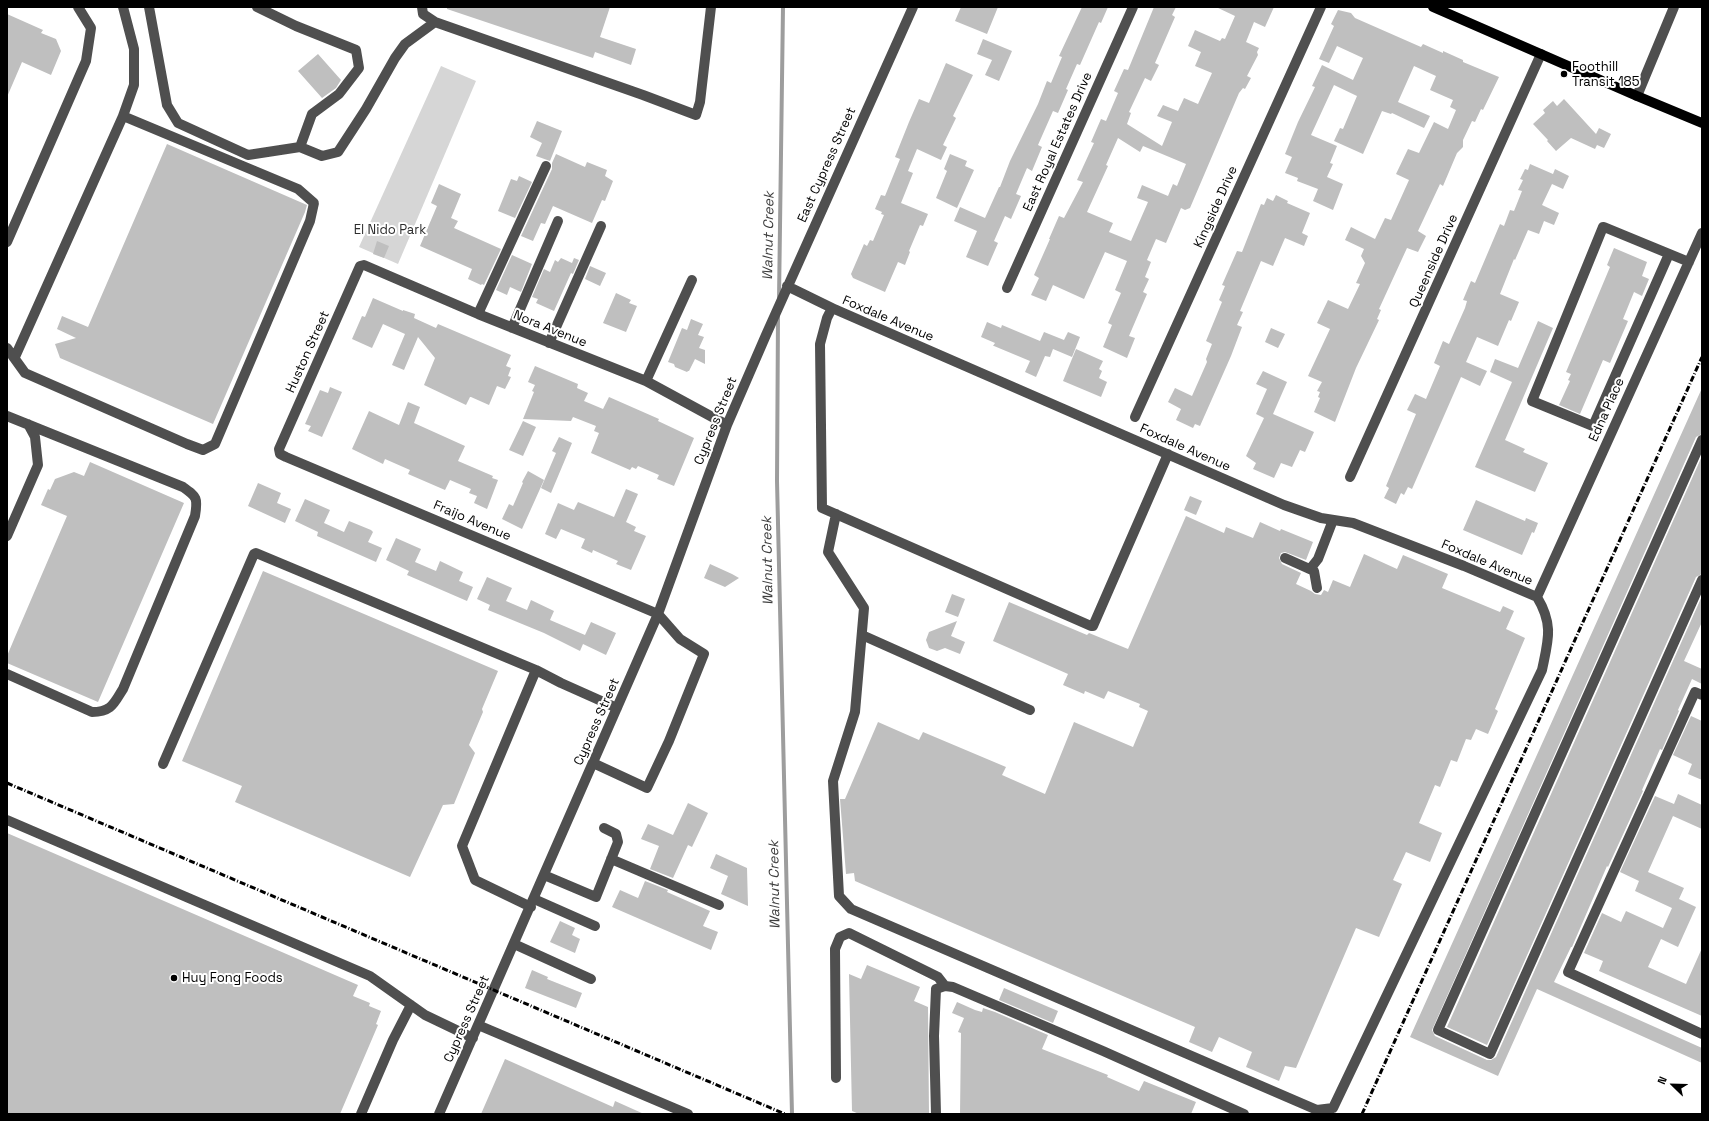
<!DOCTYPE html>
<style>
body{margin:0}
#map{position:relative;width:1709px;height:1121px;overflow:hidden;background:#fff;font-family:"Space Grotesk",sans-serif}
canvas{display:block}
.frame{position:absolute;inset:0;border:8px solid #000;pointer-events:none}
.north{position:absolute;left:1653px;top:1065px;width:40px;height:40px;-webkit-text-stroke:3px #fff;paint-order:stroke;rotate:293deg;font-size:11px;font-weight:700;line-height:16px;text-align:center;color:#000}
.north::after{content:'';display:block;margin:auto;width:14px;height:18px;background:#000;clip-path:polygon(50% 0,100% 100%,50% 72%,0 100%)}
</style>
<div id="map">
<canvas width="1709" height="1121"></canvas>
<div class="frame"></div>
<div class="north">N</div>
</div>
<script>
const ctx = document.querySelector('canvas').getContext('2d');
ctx.lineJoin = 'round';
function fillPath(path, color) { ctx.fillStyle = color; ctx.fill(path, 'evenodd'); }
function trace(path, color, width, dash) { ctx.strokeStyle = color; ctx.lineWidth = width; ctx.lineCap = dash ? 'butt' : 'round'; ctx.setLineDash(dash || []); ctx.stroke(path); }
function write(font, color, halo, rows, align = 'center') {
  ctx.font = font + ' "Space Grotesk",sans-serif'; ctx.lineWidth = 4; ctx.setLineDash([]); ctx.textBaseline = 'middle'; ctx.strokeStyle = halo; ctx.fillStyle = color; for (const [text, x, y, turn = 0] of rows) {
    ctx.save(); ctx.translate(x, y); ctx.rotate((+turn || 0) * Math.PI / 180); ctx.textAlign = isNaN(turn) ? turn : align; if (halo) ctx.strokeText(text, 0, 0); ctx.fillText(text, 0, 0); ctx.restore();
  }
}
fillPath(new Path2D(`
 M441,66L476,81L398,264L359,247Z`), '#d6d6d6');
trace(new Path2D(`
 M779,299L783,7
 M778,315L777,481L792,1114`), '#9d9d9d', 4);
fillPath(new Path2D(`
 M447,7H610L600,37L636,49L631,65L595,52L593,58L447,9Z
 M961,7H998L987,34L955,21Z
 M1082,7H1108L1101,23L1099,22L1080,65L1077,64L1066,89L1068,90L1058,113L1053,111L1038,145L1042,147L1032,171L1027,168L1016,194L1021,196L1011,219L1005,216L994,241L998,243L988,266L966,257L977,231L954,221L960,207L985,218L999,187H1000L1010,161L1038,104L1047,81L1051,83L1062,57L1059,56Z
 M1154,7H1176L1172,15L1175,17L1155,63L1159,65L1151,81L1145,78L1129,112L1131,113L1127,124L1162,146L1172,122L1157,116L1163,105L1178,111L1184,98L1198,104L1212,73L1195,66L1201,52L1188,46L1195,30L1220,41L1222,38L1225,39L1235,16L1216,7H1274L1265,27L1254,22L1246,42L1259,48L1257,52L1258,55L1247,76L1251,78L1245,89L1243,88L1239,93L1190,208L1185,210L1181,208L1166,243L1156,239L1147,260L1151,262L1145,277L1149,279L1143,292L1147,294L1129,336L1135,338L1127,358L1103,347L1112,325L1108,323L1121,293L1115,290L1127,261L1105,252L1084,299L1053,285L1046,301L1031,295L1039,278L1034,275L1050,239H1049L1059,216L1064,218L1083,182L1077,180L1094,143L1091,142L1101,119L1106,121L1118,93L1114,91L1124,69L1128,70ZM1118,138L1140,152L1143,146L1186,164L1177,186L1173,184L1168,196L1142,185L1137,198L1148,202L1131,241L1109,232L1113,223L1087,212L1108,166L1106,165Z
 M1338,10L1351,13L1355,18L1421,47L1423,44L1443,53V51L1463,60V62L1499,77L1483,110L1481,109L1475,122L1472,121L1463,140V147L1457,153L1443,186L1440,184L1418,231L1426,236L1418,252L1407,248L1379,309L1381,310L1377,319L1379,320L1356,368L1335,422L1314,412L1320,398L1318,397L1320,392L1317,391L1322,382L1308,376L1330,329L1317,323L1328,300L1348,309L1360,284L1356,283L1365,263L1361,256L1364,249L1345,240L1351,227L1375,239L1385,218L1391,220L1409,180L1396,174L1408,149L1419,153L1434,122L1448,129L1456,110L1450,107L1453,100L1430,90L1436,76L1414,66L1398,102L1430,116L1424,128L1392,113L1391,114L1382,111L1363,154L1334,141L1340,128L1343,129L1357,96L1334,85L1311,135L1337,146L1330,163L1333,164L1327,177L1343,184L1333,210L1313,201L1318,189L1297,181L1298,178L1285,173L1292,157L1285,154L1298,122L1315,87L1312,86L1322,65L1353,80L1363,58L1337,46L1329,63L1319,59L1334,26L1331,24Z
 M7,14L43,30L41,33L56,39L61,51L51,75L22,62L7,97Z
 M983,39L1012,51L999,81L985,75L992,60L977,54Z
 M318,54L341,80L336,88L322,98L298,71Z
 M946,63L973,75L953,116L956,118L943,145L947,147L941,160L917,149L908,171L913,173L901,203L928,214L923,226L920,225L909,251L910,252L905,265L898,262L885,292L853,278L851,274L864,244L867,246L870,240L873,241L884,215L881,214L882,212L875,209L881,195L885,196L900,159L895,157L909,122L919,99L929,103Z
 M1564,99L1596,134L1599,128L1611,134L1604,148L1597,145L1595,149L1571,138L1556,151L1547,141L1548,140L1533,124L1545,113L1543,110L1553,101L1557,106Z
 M537,121L562,131L550,161L536,156L542,143L530,137Z
 M167,144L307,205L305,212L213,424L60,358L55,344L76,338L57,329L62,316L88,327Z
 M556,154L585,167L587,162L607,170L605,176L613,181L605,201L602,200L592,223L553,206L545,224L541,223L533,241L521,236L552,169V163Z
 M950,154L967,161L965,166L974,170L957,208L936,198L947,171L944,169Z
 M1530,164L1553,174L1555,169L1569,176L1563,189L1552,184L1542,205L1559,213L1554,225L1544,221L1539,234L1528,230L1515,260L1514,259L1500,294L1519,302L1511,321L1509,320L1498,346L1477,337L1466,362L1487,371L1480,386L1461,377L1412,489L1408,487L1404,495L1401,493L1396,504L1384,498L1389,488L1386,486L1416,414L1407,410L1415,394L1426,399L1440,366L1434,363L1443,341L1449,344L1465,308L1467,301L1463,300L1471,281L1475,283L1500,224L1504,226L1510,210L1514,211L1522,191L1518,190L1523,180L1520,179L1525,169L1528,170Z
 M519,176L532,182L515,218L498,211L511,179L517,181Z
 M439,184L461,194L451,218L458,221L454,228L501,249L484,285L482,284L481,285L468,279L472,269L420,246L437,206L431,203Z
 M1276,195L1288,201L1287,203L1310,213L1302,233L1308,236L1304,246L1285,238L1273,266L1261,261L1240,311L1243,312L1237,325L1242,327L1231,356L1200,426L1195,424L1193,428L1176,420L1181,409L1168,402L1175,388L1192,396L1207,362L1206,359L1212,344L1206,341L1222,302L1219,300L1225,286L1222,285L1237,251L1242,252L1261,204L1264,205L1267,198L1273,201Z
 M377,241L389,246L384,258L373,254Z
 M1614,248L1647,262L1642,276L1649,279L1642,296L1634,292L1623,319L1628,321L1610,363L1603,360L1580,414L1559,405L1570,381L1568,380L1571,374L1566,372L1610,267L1607,265Z
 M512,255L532,264L521,292L510,287L507,295L496,290Z
 M561,258L572,263L574,258L579,260L573,274L571,273L554,311L536,303L538,299L532,297L544,269L550,272L555,260L558,262Z
 M590,266L606,273L600,286L585,279Z
 M616,293L631,300L629,303L637,306L626,332L603,323Z
 M373,298L403,311V310L415,314L414,318L436,328L438,324L511,355L506,366L511,368L508,376L511,377L505,389L497,386L489,405L471,397H470L466,405L424,385L435,358L418,337L404,370L392,365L405,334L383,324L372,348L352,339L362,316L365,317Z
 M691,319L703,324L698,335L704,337L699,348L705,350V364L695,359L689,371H688L687,372L675,367L674,364L668,362L682,328L687,330Z
 M1538,321L1553,328L1505,440L1525,449L1523,452L1548,463L1535,492L1475,467L1512,382L1490,372L1495,359L1518,368Z
 M987,322L1001,328L1002,325L1040,341L1044,332L1064,340L1068,332L1080,337L1072,357L1053,349L1050,357L1045,356L1036,377L1025,372L1030,361L994,346H993L995,343L981,337Z
 M1271,328L1285,334L1278,348L1265,342Z
 M1076,349L1103,361L1099,369L1102,371L1099,378L1107,382L1101,397L1063,381Z
 M535,366L578,384L577,388L588,393L584,401L603,409L609,397L659,419L658,421L694,438L674,486L657,479L659,475L638,466L636,469L632,467L630,470L591,453L599,433L594,431L596,426L573,417L571,421L523,419L532,397L534,392L532,391L535,385L528,382Z
 M1263,371L1287,382L1273,414L1314,432L1305,452L1300,450L1292,467L1281,463L1274,478L1253,469L1256,463L1246,456L1264,418L1256,414L1267,389L1256,384Z
 M330,387L342,392L322,437L308,431L311,426L305,424L320,390L328,393Z
 M1702,388V434L1696,437L1432,1030L1435,1036L1487,1060H1491L1496,1057L1702,596V622L1684,661L1702,669V684L1692,679L1678,710L1679,711L1662,750L1660,749L1642,790L1643,791L1608,867L1607,866L1572,947H1571L1554,982L1702,1048V1063L1537,989L1498,1076L1410,1037Z
 M408,402L420,407L414,423L465,446L458,461L493,476L492,478L498,480L487,509L474,503L477,496L469,493L471,489L450,480L445,490L408,474L410,470L385,459L383,464L352,449L369,411L399,425Z
 M523,421L536,427L523,456L509,450Z
 M559,437L572,443L551,493L541,488L556,453L552,451Z
 M1702,456V574L1696,577L1487,1045L1447,1027Z
 M90,462L184,503L98,702L7,663V656L15,637L67,516L41,505L48,489L50,490L55,479L74,472L84,476Z
 M528,471L544,480L522,529L502,519L509,504L513,506L523,483L522,482Z
 M258,483L281,493L277,503L291,509L285,523L248,506Z
 M626,489L638,494L626,522L636,527L634,531L646,536L631,570L616,564L618,561L593,550L592,553L581,548L585,539L561,529L556,539L545,534L558,503L574,510L578,502L614,517Z
 M1190,496L1202,501L1196,515L1184,510Z
 M305,499L330,510L324,523L344,532L349,521L371,530L373,532L368,542L382,548L376,562L317,536L318,532L295,521Z
 M1476,500L1525,521L1526,518L1538,523L1534,533L1532,532L1522,555L1463,530Z
 M1186,516L1224,533L1226,527L1253,538L1260,522L1280,531L1281,529L1313,542L1306,560L1285,552L1281,553L1279,558L1282,564L1301,573L1296,584L1311,591L1315,594L1321,595L1324,590L1328,592L1333,580L1350,587L1364,554L1397,569L1403,555L1448,574L1442,588L1500,612L1503,606L1514,611L1506,629L1525,638L1495,709L1498,711L1488,734L1476,729L1471,740L1466,739L1457,762L1451,760L1440,787L1435,785L1419,823L1442,833L1430,862L1406,852L1393,880L1402,884L1379,937L1356,928L1296,1068L1285,1066L1279,1081L1246,1067L1252,1052L1219,1037L1212,1052L1189,1042L1195,1027L855,881L854,873L846,874L840,799H845L878,722L919,740L923,732L1006,767L1002,775L1045,794L1074,722L1133,747L1148,711L1139,707L1140,704L1108,691L1104,699L1085,691L1084,694L1063,685L1068,674L993,641L1009,602L1087,635L1089,633L1128,649Z
 M396,538L421,549L415,562L436,571L440,561L463,572L459,581L473,587L467,601L407,575L409,571L386,560Z
 M710,564L732,574L739,578L725,587L704,578Z
 M263,571L498,671L482,709L483,712L469,745L475,753L454,804L443,805L410,877L235,802L242,786L182,761Z
 M487,577L512,588L506,601L527,610L531,600L554,611L550,620L585,635L591,622L616,633L606,655L583,644L580,651L544,633L488,610L490,605L477,599Z
 M952,594L965,599L958,617L945,612Z
 M957,621L951,636L965,642L960,654L945,648L937,651L929,648L926,640L929,632Z
 M1691,716L1702,721V780L1688,774L1692,764L1673,755Z
 M1678,794L1702,805V829L1673,816L1648,872L1684,888L1679,899L1696,907L1678,947L1661,939L1648,967L1686,984L1702,948V1016L1599,971L1603,961L1584,953L1602,913L1621,922L1626,911L1663,928L1672,908L1635,891L1639,881L1620,872L1655,796L1674,804Z
 M688,803L708,813L692,847L688,845L673,878L650,869L659,846L641,839L648,824L673,835Z
 M7,833L358,985L353,996L370,1003L369,1006L381,1011L376,1024L378,1025L340,1114H7Z
 M716,854L747,868L748,906L721,894L728,876L710,868Z
 M645,881L668,890L667,892L710,911L703,926L718,932L711,950L612,907L620,890L638,898Z
 M560,921L575,928L572,935L580,939L575,953L550,942Z
 M867,965L920,987L914,1001L928,1007L929,1114H859L852,1111L849,974L861,979Z
 M532,970L548,977L547,979L582,993L576,1008L525,988Z
 M1004,988L1058,1011L1053,1023L999,1000Z
 M957,1002L975,1010L982,1012L983,1008L995,1012L1048,1035L1042,1049L1108,1075L1107,1077L1139,1091L1144,1081L1196,1102L1191,1114H960L961,1033L958,1032L964,1018L952,1013Z
 M505,1059L613,1107L615,1101L644,1114H481Z`), '#bfbfbf');
trace(new Path2D(`
 M149,7L167,105L178,123L248,155L300,147L322,156L338,152L366,109L395,58L405,44L435,22
 M257,7L296,26L356,50L359,68L339,94L312,114L300,147
 M422,7L423,14L435,22L643,95L696,115L700,102L711,7
 M1637,96L1674,7
 M7,242L86,61L91,28L78,7
 M1669,254L1593,426L1532,401L1603,227H1604L1689,262
 M787,286L832,308L1284,505L1321,518L1353,523L1464,566L1537,597C1554,625 1548,641 1542,670L1333,1108L1317,1110L851,909L839,896L833,781L855,712L864,608L828,552L836,514
 M1007,288L1133,7
 M832,308L827,318L820,344L822,508L1091,626H1093L1168,454
 M478,314L546,166
 M512,328L558,221
 M549,343L601,226
 M7,348L25,373L187,444L203,450L215,444L310,221L314,203L298,189L123,116L134,85V49L123,7
 M15,357L123,116
 M646,381L692,280
 M7,416L183,487C197,497 198,498 195,516L123,689C114,703 112,712 92,712L7,674
 M1135,417L1321,7
 M1702,440L1438,1030L1490,1054L1702,580
 M1350,477L1541,54
 M7,536L38,465L35,437L28,424
 M1285,558L1314,571L1317,588
 M1310,569L1318,559L1333,520
 M1537,597L1702,233
 M862,635L1030,710
 M1702,695L1695,692L1568,972L1702,1034
 M593,763L647,788L669,741L704,654L680,639L658,614L286,457L280,454L279,449L360,266L364,265L478,314L646,381L727,425
 M163,764L254,554L256,553L536,670L561,683L617,708
 M7,820L370,976L425,1015L473,1038
 M611,859L719,905
 M544,875L596,897L618,842L616,834L604,828
 M534,899L595,926
 M531,907L475,880L462,846L536,670
 M514,944L591,979
 M478,1025L688,1114
 M836,1078L835,949L840,937L849,933L938,977L945,986
 M361,1114L393,1040L411,1005
 M439,1114L658,614L727,425L766,335L913,7
 M936,1114L934,1036L936,989L945,986L953,987L1103,1051L1244,1114`), '#4f4f4f', 10);
trace(new Path2D(`
 M1433,7L1637,96L1702,123`), '#000', 10);
trace(new Path2D(`
 M7,783L785,1114
 M1362,1114L1702,357`), '#000', 3, [6, 2, 1, 2]);
for (const [x, y, r, color] of [
 [1564,74,4,"#000"],
 [174,978,4,"#000"]
]) { const dot = new Path2D(); dot.arc(x, y, r, 0, 2 * Math.PI); ctx.fillStyle = color; ctx.fill(dot); trace(dot, '#fff', 1.5); }
write('13px', '#000', '#fff', [
 ["Foothill",1572,67],
 ["Transit 185",1572,82],
 ["Huy Fong Foods",182,978]
], 'left');
write('13px', '#000', '#fff', [
 ["East Royal Estates Drive",1058,142,-66],
 ["East Cypress Street",827,165,-66],
 ["Kingside Drive",1216,207,-66],
 ["Queenside Drive",1434,261,-66],
 ["Foxdale Avenue",888,319,23],
 ["Nora Avenue",550,329,22],
 ["Huston Street",308,352,-66],
 ["Edna Place",1607,410,-66],
 ["Cypress Street",716,421,-68],
 ["Foxdale Avenue",1185,448,24],
 ["Fraijo Avenue",472,521,23],
 ["Foxdale Avenue",1487,563,23],
 ["Cypress Street",597,722,-66],
 ["Cypress Street",467,1019,-66]
]);
write('13px', '#2d2d2d', '#fff', [
 ["El Nido Park",390,230]
]);
write('italic 14px', '#3e3e3e', '#fff', [
 ["Walnut Creek",769,236,-89],
 ["Walnut Creek",768,561,-91],
 ["Walnut Creek",775,885,-91]
]);
</script>
